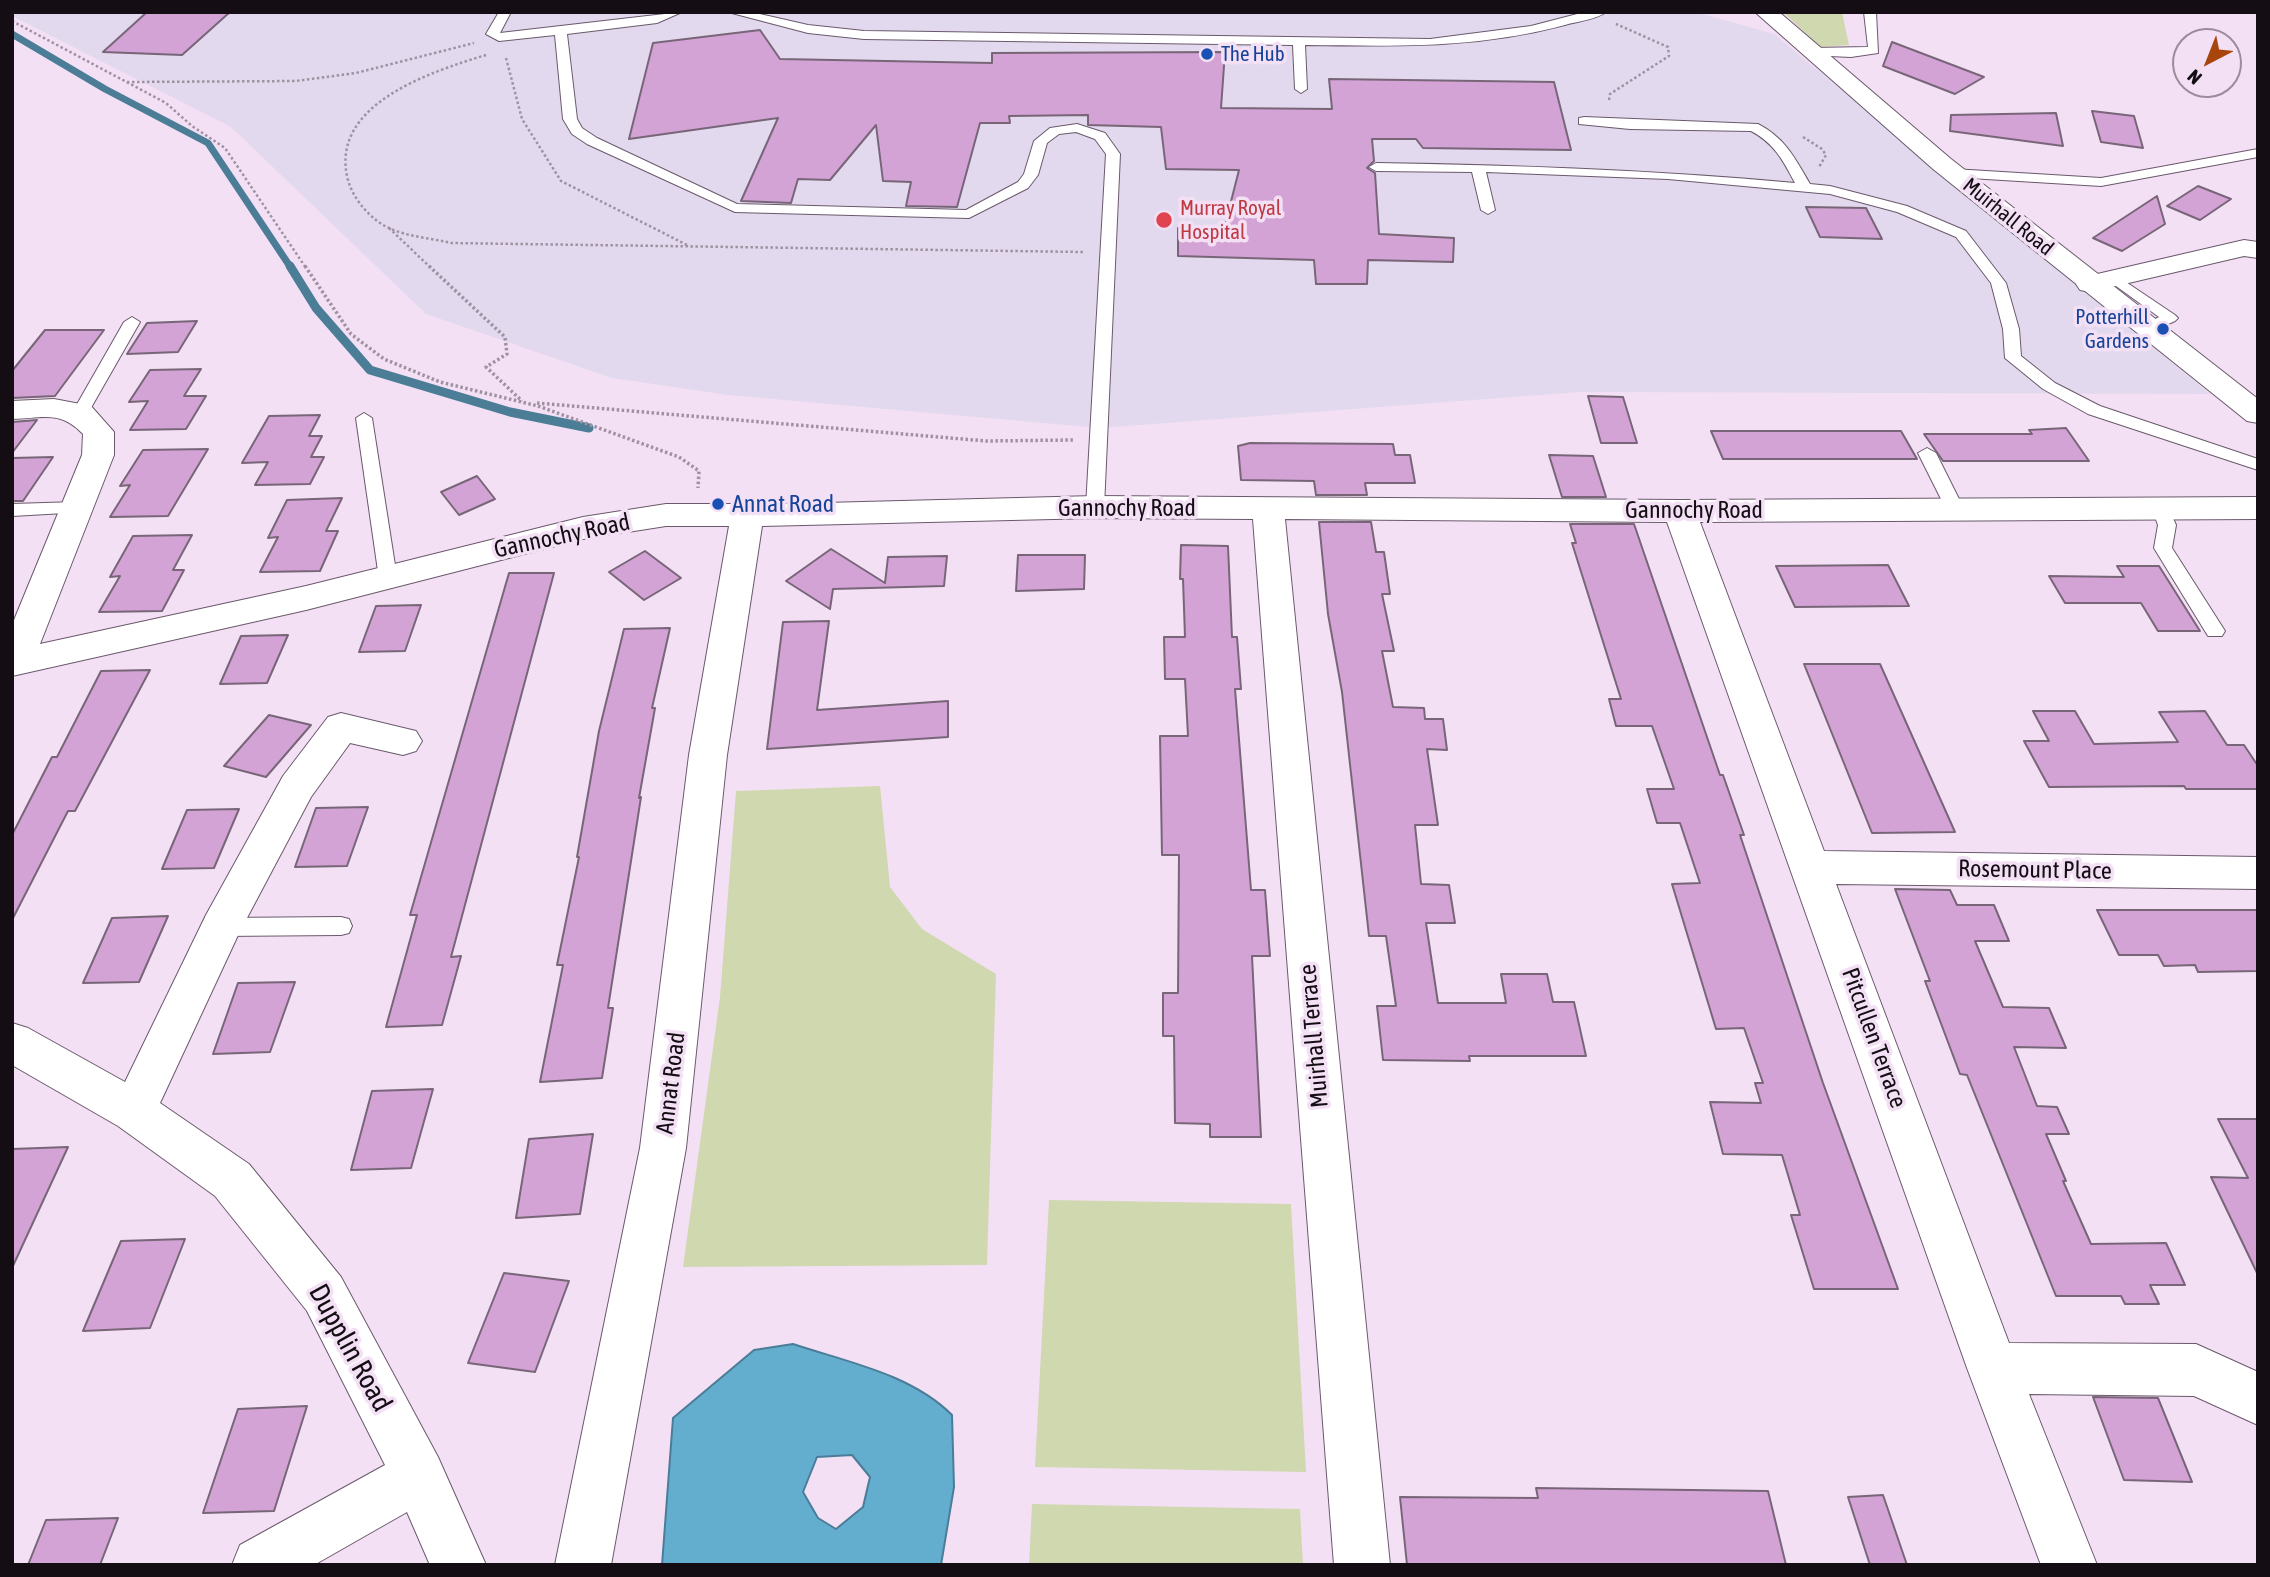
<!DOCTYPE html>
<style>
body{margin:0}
#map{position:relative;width:2270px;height:1577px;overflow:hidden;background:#f4e0f5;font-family:"Asap Condensed",sans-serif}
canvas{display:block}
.frame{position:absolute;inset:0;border:14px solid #140e14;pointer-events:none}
.north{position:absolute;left:2172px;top:28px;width:70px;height:70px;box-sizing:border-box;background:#f4e0f5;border:2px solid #9a8c9b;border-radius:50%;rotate:222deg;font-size:19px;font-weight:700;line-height:28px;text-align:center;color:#140e14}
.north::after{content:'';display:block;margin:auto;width:24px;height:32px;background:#a8450c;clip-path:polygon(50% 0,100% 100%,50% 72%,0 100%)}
</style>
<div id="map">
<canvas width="2270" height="1577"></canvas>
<div class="frame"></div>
<div class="north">N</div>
</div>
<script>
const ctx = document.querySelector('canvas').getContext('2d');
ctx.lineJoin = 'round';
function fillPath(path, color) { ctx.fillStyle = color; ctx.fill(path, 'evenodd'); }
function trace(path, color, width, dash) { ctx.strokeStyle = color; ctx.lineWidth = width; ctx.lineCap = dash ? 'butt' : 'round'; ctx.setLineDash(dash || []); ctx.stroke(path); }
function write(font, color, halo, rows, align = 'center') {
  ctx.font = font + ' "Asap Condensed",sans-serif'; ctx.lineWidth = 7; ctx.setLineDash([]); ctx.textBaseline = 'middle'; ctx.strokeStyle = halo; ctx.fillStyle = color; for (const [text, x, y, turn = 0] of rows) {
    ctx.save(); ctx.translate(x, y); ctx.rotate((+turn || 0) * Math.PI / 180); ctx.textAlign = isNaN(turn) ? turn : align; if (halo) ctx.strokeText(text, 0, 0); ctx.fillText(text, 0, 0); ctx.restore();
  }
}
fillPath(new Path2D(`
 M12,12H1696L1774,34L2210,394L1580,392L1100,428L728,395L612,378L426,314L231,127L12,16Z`), '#e2d9ee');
fillPath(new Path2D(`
 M1783,12H1842L1849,45L1820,47Z
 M880,786L890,887L922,929L996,974L987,1265L683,1267L720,997L736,791Z
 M1049,1200L1291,1204L1306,1472L1035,1467Z
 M1032,1504L1300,1509L1303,1565H1029Z`), '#d0d8b0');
const water = new Path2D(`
 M793,1344C847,1362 911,1374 952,1415L954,1487L941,1565H662L673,1418L754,1350ZM852,1455L870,1477L863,1507L836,1529L818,1518L803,1492L817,1457Z`);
fillPath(water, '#63adcf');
trace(water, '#4b7d97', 2);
trace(new Path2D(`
 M12,34L105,89L208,143L291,268`), '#4b7d97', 7);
trace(new Path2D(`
 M290,266L316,308L370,370L510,412L589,428`), '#4b7d97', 9);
const building = new Path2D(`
 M147,12H230L182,55L103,52Z
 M760,30L780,59L992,63V53L1225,52L1221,108L1332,109L1329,79L1554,82L1571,150L1423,148L1416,139H1372L1374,161L1367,168L1375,173L1379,234L1454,238L1453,262L1368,260L1367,284H1316L1314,260L1178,256V228L1224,229L1239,170L1166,169L1161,127L1088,125V115L1009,116L1010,123H980L957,207L906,206L911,182L883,181L876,125L830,180L798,179L791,203L741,201L778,118L629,139L653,43Z
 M1892,42L1984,77L1955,94L1883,66Z
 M2092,111L2134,116L2143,148L2101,142Z
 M2056,113L2063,146L1950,131L1951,115Z
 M2198,186L2231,199L2200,220L2167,206Z
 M2157,196L2165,224L2122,251L2093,238Z
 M1806,207L1866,208L1882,239L1820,237Z
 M197,321L178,352L127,354L147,323Z
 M45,330H104L55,396L12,398V371Z
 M201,369L184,396H206L186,429L130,430L148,401L129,402L150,370Z
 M1588,396L1623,397L1637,443H1601Z
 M320,415L309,436H322L311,457H324L310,484L255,485L268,462L242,463L269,416Z
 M37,420L12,453V422Z
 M2066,428L2089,461H1943L1924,434H2032L2029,430Z
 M1711,431H1901L1917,459H1723Z
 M1250,443L1393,444L1395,455H1410L1415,483H1365L1367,495H1316L1314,481L1241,480L1238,446Z
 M208,449L168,516L110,517L130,485L120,486L143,450Z
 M1549,455L1593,456L1606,497H1562Z
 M53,457L23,501H12V458Z
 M477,476L495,499L459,515L441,492Z
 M342,498L326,531H338L320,571L260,572L278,537L268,538L287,500Z
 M1319,522H1371L1376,552H1384L1390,594H1382L1394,651H1382L1393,707L1424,708L1425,719H1443L1447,750L1427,749L1438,825H1415L1421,884L1449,885L1455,923H1426L1438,1003H1506L1501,974H1547L1553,1002H1574L1586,1056H1469L1470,1061L1383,1060L1377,1006H1396L1386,936H1369L1342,692L1328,614Z
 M1570,524H1634L1720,775H1723L1744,835H1740L1823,1083L1898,1289H1814L1791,1215H1800L1782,1155L1723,1154L1710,1102L1761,1103L1755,1083H1763L1744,1028L1716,1029L1672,884L1700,883L1680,823H1657L1647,789H1674L1652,726H1616L1609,699H1621L1572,543H1576Z
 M192,535L173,570H184L162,611L99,612L120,576L110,577L133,536Z
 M1181,545L1228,546L1232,637H1237L1241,689H1235L1251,890H1265L1270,956H1252L1261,1137H1210V1124L1175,1123L1174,1036H1163V993H1178L1179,855H1162L1160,736H1188L1185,679H1165L1164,637H1185L1183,579H1180Z
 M831,549L885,583L888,557L947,556L944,586L833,589L830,609L786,581Z
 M645,551L681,578L644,600L609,572Z
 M1018,555H1085L1084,589L1016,591Z
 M1888,565L1909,606L1795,607L1776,566Z
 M2117,566H2159L2200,631H2158L2141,603H2065L2049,576L2124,577Z
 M509,573H554L451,957L461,956L442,1025L386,1027L417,915H410Z
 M421,605L405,651L359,652L376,606Z
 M829,621L817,710L948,701V737L767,749L783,622Z
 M670,628L652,708H655L639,798L641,797L608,1008H613L602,1078L540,1082L563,965H557L579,857H577L599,731L624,629Z
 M288,635L267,683L220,684L241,636Z
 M1804,664H1880L1955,832L1872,833Z
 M150,670L75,811H68L12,920V835L52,757H57L101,671Z
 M2033,711H2075L2094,744L2178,742L2159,712L2205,711L2227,745H2244L2258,766V789H2186L2184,786L2049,787L2024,741H2049Z
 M269,715L311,725L266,777L224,766Z
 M368,807L347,866L295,867L316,808Z
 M239,809L214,868L162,869L187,810Z
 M1895,889L1950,890L1957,905H1994L2009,941H1975L2003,1007L2049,1008L2066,1048L2014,1047L2037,1106L2057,1107L2069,1134H2046L2066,1181H2063L2091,1244L2166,1243L2185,1285H2150L2159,1304H2125L2121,1296H2056L1967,1075L1960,1074L1925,981H1930Z
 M2097,910H2258V971L2198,972L2195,965L2164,966L2158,955H2119Z
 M168,916L139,982L83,983L112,918Z
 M295,982L270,1052L213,1054L238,983Z
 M433,1089L411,1168L351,1170L372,1091Z
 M2218,1119H2258V1275L2211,1177L2248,1178Z
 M593,1134L580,1214L516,1218L529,1139Z
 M68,1147L12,1268V1149Z
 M185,1239L150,1328L83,1331L121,1241Z
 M504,1273L569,1281L535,1372L468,1363Z
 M2093,1397L2158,1398L2192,1482L2124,1480Z
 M307,1406L274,1511L203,1513L238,1409Z
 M1536,1488L1768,1491L1786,1565H1407L1400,1497L1538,1498Z
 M1883,1495L1907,1565H1870L1848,1497Z
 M118,1518L100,1565H28L46,1520Z`);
fillPath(building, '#d3a3d6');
trace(building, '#786678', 2);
const lane = new Path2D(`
 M499,12H511L500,33L682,12L657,23L567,34L577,119L582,128L597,138L737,204L966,210L1018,182L1024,174L1034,141L1050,128L1077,124L1105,133L1120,154L1104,507L1101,511H1089L1086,507L1106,154L1095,139L1076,132L1059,134L1047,143L1038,175L1028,188L969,218L735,212L587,144L572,134L563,119L555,35L499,41L486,34Z
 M728,12H751L808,25L864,31L1430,39L1531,26L1585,12H1606C1596,20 1578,21 1565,25C1474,49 1398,46 1305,45L1307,89L1301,93L1295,89L1293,45L864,39L808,33Z
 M1864,12H1876L1878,53L1851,57L1808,55L1806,52L1812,48L1868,47Z
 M1584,117L1758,124C1785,138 1795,158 1810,184L1830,186L1907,206L1966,231L2006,283L2019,329L2021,356L2055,383L2100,406L2258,459V470L2088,414L2043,389L2005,358L2003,329L1991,283L1956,237L1897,212L1830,194L1668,179L1486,172L1495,210L1488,214L1481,210L1472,172L1376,171L1369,167L1376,163C1516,165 1655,170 1795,183C1783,160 1774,143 1751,131L1630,129L1579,124V118Z
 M2258,149V157L2101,186L1953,177L1946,173L1953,169L2101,178Z
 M2114,274L2175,315L2178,318L2175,321L2153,331H2141L2139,328L2159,317L2109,281L2107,278L2109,275Z
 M132,317L140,322L88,413L80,418L74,417L72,413L124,322Z
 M364,413L372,418L397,578L395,582H381L379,578L356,418Z
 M1927,448L1936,453L1964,509L1961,513L1955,515L1946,509L1918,453Z
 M77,502L83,504L86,508L83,512L12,516V504Z
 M2161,503L2167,505L2176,525L2172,548L2225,631L2222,636H2208L2154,548L2158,525L2152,509Z
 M341,917L349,919L352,926L349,933L341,935L221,936L213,934L210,927L213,920L221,918Z`);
const street = new Path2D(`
 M2244,240L2258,242V258L2244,256L2090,292L2080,290L2076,284L2080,278Z
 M54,399L91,406L114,432V455L40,644L306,586L583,517L666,504H785L1095,496L1680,500L2258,497V519L1700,522L1824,851L2258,857V889L1836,884L2009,1343L2196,1344L2258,1372V1425L2194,1396L2029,1394L2097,1565H2041L1967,1368L1667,522L1285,519L1390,1565H1334L1253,519L1095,518L762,526L727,755L686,1148L611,1565H555L640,1148L689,755L729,526H666L583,539L306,610L12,676V625L82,455L83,434C60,410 44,418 12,419V401Z
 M341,713L416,731L422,741L416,751L403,755L350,743L311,797L239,933L160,1103L249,1164L341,1277L438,1457L486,1565H430L407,1512L314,1565H232L240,1545L385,1465L307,1311L215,1196L118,1126L12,1065V1023L28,1028L125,1082L206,915L283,776L328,717Z`);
const secondary = new Path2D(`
 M1755,12H1779L1951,159L2258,399V423L2247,421L1933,169Z`);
trace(lane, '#6a596b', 2);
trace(street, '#6a596b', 2);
trace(secondary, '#6a596b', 2);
trace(new Path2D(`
 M12,21L166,103L192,126L225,148L306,268
 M486,55C430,72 328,105 348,180C353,199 371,220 389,228C408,237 431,238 451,243L1084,252
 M506,58L522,119L561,181L687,245
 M127,82L296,81L356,73L474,43
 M1609,100L1610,94L1669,56L1668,47L1616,24
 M1803,137L1822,149L1826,155L1819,167
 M389,228L431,268`), '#9f91a0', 2.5, [2.5, 2.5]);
trace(new Path2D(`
 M305,266L351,334L384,359L440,382L538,406L679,457L699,471L698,488
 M429,266L505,337L507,354L486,367L522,401
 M537,403L986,441L1073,440`), '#9f91a0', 3.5, [2.5, 2.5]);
fillPath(lane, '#fff');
fillPath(street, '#fff');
fillPath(secondary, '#fff');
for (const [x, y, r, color] of [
 [1207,54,7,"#1a4fb4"],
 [1164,220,9,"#e0444e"],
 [2163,329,7,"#1a4fb4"],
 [718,504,7,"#1a4fb4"]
]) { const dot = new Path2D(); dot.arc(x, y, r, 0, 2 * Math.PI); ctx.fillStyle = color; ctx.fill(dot); trace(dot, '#f4e0f5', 2.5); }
write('21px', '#164399', '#f4e0f5', [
 ["The Hub",1221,54],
 ["Potterhill",2149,317,"right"],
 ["Gardens",2149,341,"right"]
], 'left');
write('21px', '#be3a42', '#f4e0f5', [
 ["Murray Royal",1180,208],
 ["Hospital",1180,232]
], 'left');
write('21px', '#140e14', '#f4e0f5', [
 ["Muirhall Road",2008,217,39]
]);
write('24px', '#164399', '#f4e0f5', [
 ["Annat Road",732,504]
], 'left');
write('24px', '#140e14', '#f4e0f5', [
 ["Gannochy Road",1127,508],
 ["Gannochy Road",1694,510],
 ["Gannochy Road",562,536,-12],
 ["Rosemount Place",2035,870,1],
 ["Muirhall Terrace",1314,1036,-95],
 ["Pitcullen Terrace",1874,1038,70],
 ["Annat Road",671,1083,-83]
]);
write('28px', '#140e14', '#f4e0f5', [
 ["Dupplin Road",350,1348,61]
]);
</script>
